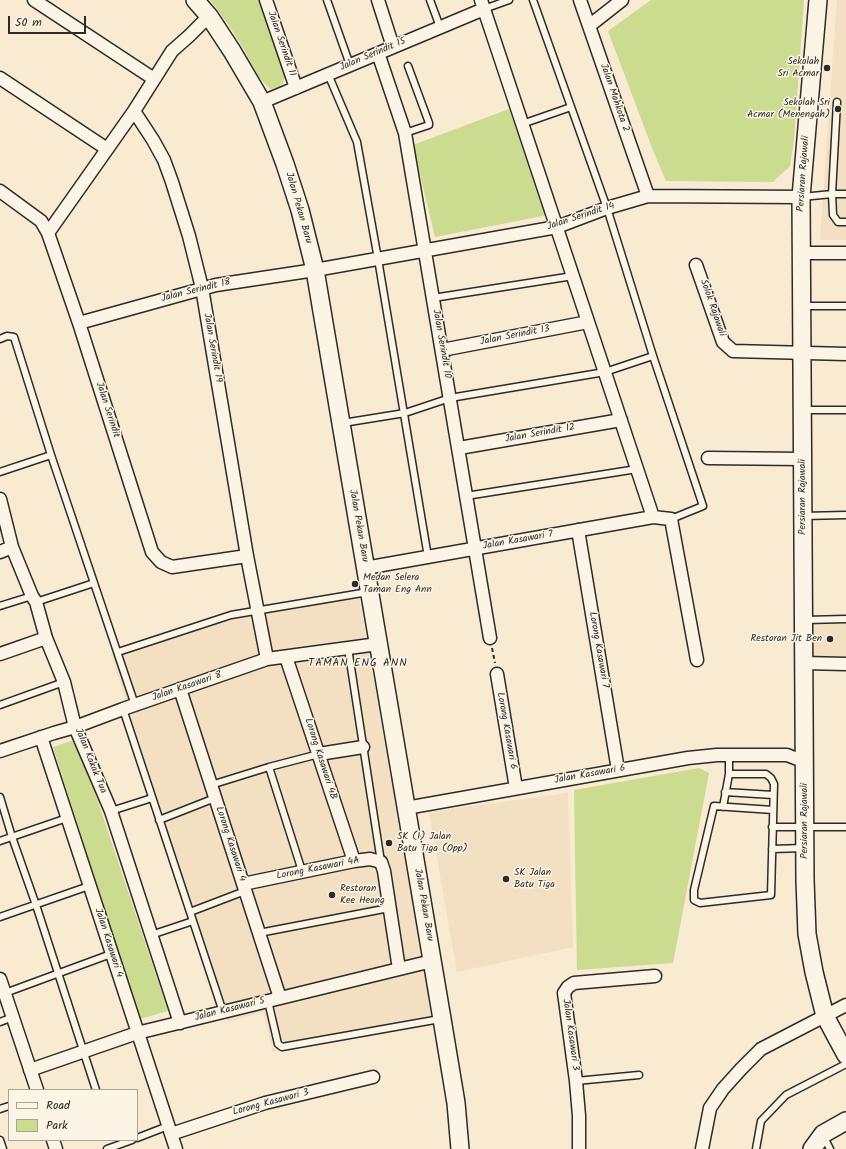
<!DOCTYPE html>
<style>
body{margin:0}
#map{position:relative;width:846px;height:1149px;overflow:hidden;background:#f9ead2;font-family:Kalam,sans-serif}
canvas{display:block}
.legend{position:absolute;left:8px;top:1089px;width:130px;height:52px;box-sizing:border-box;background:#fcf5e5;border:1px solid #a8a49b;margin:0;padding:5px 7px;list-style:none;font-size:12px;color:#2b2b2b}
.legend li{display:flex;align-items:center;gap:8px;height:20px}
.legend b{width:20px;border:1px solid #a8a49b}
.scale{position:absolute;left:8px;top:16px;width:78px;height:18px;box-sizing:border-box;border:2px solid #2b2b2b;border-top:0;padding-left:5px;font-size:12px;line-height:14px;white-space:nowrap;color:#2b2b2b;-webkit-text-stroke:3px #fcf5e5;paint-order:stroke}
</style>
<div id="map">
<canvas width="846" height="1149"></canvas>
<ul class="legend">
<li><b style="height:5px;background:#fcf5e5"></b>Road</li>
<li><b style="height:11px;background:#cbdb8f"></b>Park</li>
</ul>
<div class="scale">50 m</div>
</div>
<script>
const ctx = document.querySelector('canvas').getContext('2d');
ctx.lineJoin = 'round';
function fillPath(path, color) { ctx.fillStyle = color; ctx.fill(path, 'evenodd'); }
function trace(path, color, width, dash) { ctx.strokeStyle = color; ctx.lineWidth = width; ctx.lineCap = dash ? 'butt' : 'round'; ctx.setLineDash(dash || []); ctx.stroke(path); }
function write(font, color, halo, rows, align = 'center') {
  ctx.font = font + ' Kalam,sans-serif'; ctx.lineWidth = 3; ctx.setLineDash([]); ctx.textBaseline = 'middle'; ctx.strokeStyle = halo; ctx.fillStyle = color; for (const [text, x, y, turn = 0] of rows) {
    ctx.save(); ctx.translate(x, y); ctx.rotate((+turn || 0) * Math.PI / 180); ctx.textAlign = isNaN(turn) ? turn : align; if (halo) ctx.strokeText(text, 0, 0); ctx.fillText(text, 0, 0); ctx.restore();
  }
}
fillPath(new Path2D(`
 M837,0H846V240H820Z
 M358,591L434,1023L273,1052L263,1012L228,1022L111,654L232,610Z
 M810,622H846V659L811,658Z
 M568,793L573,947L457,972L429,812Z`), '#f3dfc1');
fillPath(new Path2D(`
 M210,0H259L285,73L284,81L279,87L271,89C258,80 252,64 245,51C234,33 223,16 210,0Z
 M651,0H804L794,140L790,166L773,182L666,181L654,153L608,31Z
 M509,109L548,215L435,237L413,145Z
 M77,739L168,1011L140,1019L53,747Z
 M699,768L709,773L673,963L577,970L574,790Z`), '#cbdb8f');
const lane = new Path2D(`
 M327,0L350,65
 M430,0L440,27
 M533,0L607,208L653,356L703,506L671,519
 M484,9L509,0
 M328,74L357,142L378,259L428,557
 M837,102L832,194L833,215L838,222H846
 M522,124L571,107
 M405,133L429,125V123L408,66
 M802,197L832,194H846
 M433,298L573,276
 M804,306H846
 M0,339L7,336L14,337L51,455L135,705
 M804,410H846
 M343,423L405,413L450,398L605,372L653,356
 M0,472L51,455
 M466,496L637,469
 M803,516L846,515
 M36,602L94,583
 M0,606L32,596
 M805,620L846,619
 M348,648L381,862
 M118,652L231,615L368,592
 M0,705L64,682
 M123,709L223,1012
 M269,767L302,871
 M729,774H766L771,778L774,784L771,895L700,903L694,900V890L714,806L773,810
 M211,785L269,767L319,754
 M725,792L773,795
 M0,797L12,837L36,905L96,1090
 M723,807L729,774V755
 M111,811L152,798
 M159,820L215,798
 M772,827H846
 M0,841L67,818
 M772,849L804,848
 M190,912L245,891
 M0,917L89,886
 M259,933L389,908
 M151,935L193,921
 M5,993L111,954
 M268,1001L278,1044L282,1047L440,1019
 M0,1022L13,1017
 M576,1081L639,1075
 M0,1109L9,1106
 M824,1137L830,1149
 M137,1138L168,1126
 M0,1140L3,1149
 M107,1149L132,1140
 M756,1149L761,1121L786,1095L846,1064`);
const street = new Path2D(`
 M34,0L154,79
 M266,0L296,88
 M378,0L393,47
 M481,0L653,517
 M580,0L648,196
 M589,26L622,0
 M378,53L405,133L490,638
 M0,78L107,149
 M262,102L484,9
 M134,111L153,140L164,160L172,182L189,236L202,288L247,556L267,659
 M0,191L41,221L48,233L79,323L152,552L161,562L172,567L247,556
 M48,233L134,111L172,51L189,36L209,16
 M802,253H846
 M696,265L723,342L733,351L846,354
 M79,323L216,285L315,270L557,227L607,208L648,196L801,197
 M442,350L588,322
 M459,448L621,420
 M708,458L803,459
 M0,499L12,547L32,596L36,602L46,638L64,682L75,727L111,811L180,1023
 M578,530L618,770
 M0,552L12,547
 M365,568L653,517L671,519L697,660
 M0,654L46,638
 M286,657L354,861
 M804,663L846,664
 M497,674L516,788
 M180,689L280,998
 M41,737L176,1149
 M0,751L54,733L75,727L123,709L267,659L378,644
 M319,754L363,747
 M406,808L688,758L717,755H787L800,760L805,765
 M243,884L354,861L370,859L381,862L384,871L399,969
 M0,979L37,1090
 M30,1070L137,1033L432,961
 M171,1134L265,1103L373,1077
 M53,1140L56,1149
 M579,1149V1116L576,1081L564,993L568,987L574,983L655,976
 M702,1149L710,1108L723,1089L741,1069L761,1049L846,1005`);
const secondary = new Path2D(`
 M195,0L209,16L232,51L262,102L285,164L300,210L315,270L442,1019L456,1103L460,1149
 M818,0L801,197L805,880L807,934L814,972L825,1016L846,1055
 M812,1149L823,1134L846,1121`);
trace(lane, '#2b2b2b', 9);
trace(street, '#2b2b2b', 15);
trace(secondary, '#2b2b2b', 20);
trace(new Path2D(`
 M492,648L495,663`), '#2b2b2b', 2, [4, 3]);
trace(lane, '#fcf5e5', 6);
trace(street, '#fcf5e5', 12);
trace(secondary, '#fcf5e5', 17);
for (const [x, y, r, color] of [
 [827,68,4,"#2b2b2b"],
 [838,109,4,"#2b2b2b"],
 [355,584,4,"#2b2b2b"],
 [830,639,4,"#2b2b2b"],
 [389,843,4,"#2b2b2b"],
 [506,879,4,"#2b2b2b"],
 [332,895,4,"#2b2b2b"]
]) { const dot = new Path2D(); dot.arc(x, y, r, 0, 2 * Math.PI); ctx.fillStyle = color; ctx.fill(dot); trace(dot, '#fcf5e5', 1.5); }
write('10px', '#2b2b2b', '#fcf5e5', [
 ["Jalan Serindit 11",281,44,71],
 ["Jalan Serindit 15",373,55,-23],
 ["Jalan Mahkota 2",614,98,71],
 ["Persiaran Rajawali",804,174,-86],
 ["Jalan Pekan Baru",298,208,74],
 ["Jalan Serindit 14",581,217,-18],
 ["Jalan Serindit 18",196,291,-14],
 ["Solok Rajawali",712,308,71],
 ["Jalan Serindit 13",515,336,-11],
 ["Jalan Serindit 10",441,344,80],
 ["Jalan Serindit 19",212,348,80],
 ["Jalan Serindit",107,410,72],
 ["Jalan Serindit 12",540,434,-10],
 ["Persiaran Rajawali",803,497,-90],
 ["Jalan Pekan Baru",358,526,80],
 ["Jalan Kasawari 7",518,541,-10],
 ["Lorong Kasawari 7",598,650,80],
 ["Jalan Kasawari 8",187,687,-19],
 ["Lorong Kasawari 6",506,731,80],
 ["Lorong Kasawari 4B",320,759,72],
 ["Jalan Kakak Tua",90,761,68],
 ["Jalan Kasawari 6",590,775,-10],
 ["Persiaran Rajawali",805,821,-90],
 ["Lorong Kasawari 4",230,844,72],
 ["Lorong Kasawari 4A",318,869,-11],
 ["Jalan Pekan Baru",423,905,80],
 ["Jalan Kasawari 4",108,943,72],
 ["Jalan Kasawari 5",230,1010,-14],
 ["Jalan Kasawari 3",570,1035,82],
 ["Lorong Kasawari 3",271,1103,-15]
]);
write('10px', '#2b2b2b', '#fcf5e5', [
 ["Sekolah",819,62,"right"],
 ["Sri Acmar",819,74,"right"],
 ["Sekolah Sri",830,103,"right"],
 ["Acmar (Menengah)",830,115,"right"],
 ["Medan Selera",363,578],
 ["Taman Eng Ann",363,590],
 ["Restoran Jit Ben",822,639,"right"],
 ["SK (1) Jalan",397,837],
 ["Batu Tiga (Opp)",397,849],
 ["SK Jalan",514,873],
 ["Batu Tiga",514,885],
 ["Restoran",340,889],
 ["Kee Heong",340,901]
], 'left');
ctx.letterSpacing = '1px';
write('11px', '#2b2b2b', '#fcf5e5', [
 ["TAMAN ENG ANN",358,664]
]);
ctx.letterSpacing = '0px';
</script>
